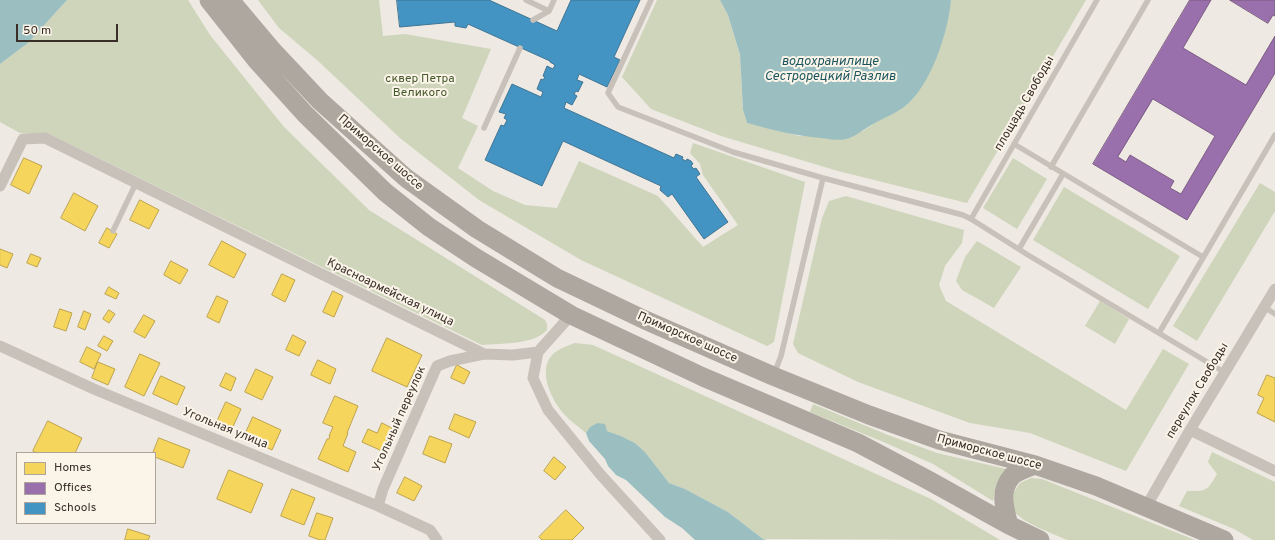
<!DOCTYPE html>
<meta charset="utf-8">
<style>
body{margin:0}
#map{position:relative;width:1275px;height:540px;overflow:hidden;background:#eee9e2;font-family:Overpass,sans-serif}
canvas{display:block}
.legend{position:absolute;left:16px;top:452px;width:140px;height:72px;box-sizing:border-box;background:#fbf4e9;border:1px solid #ada59c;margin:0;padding:5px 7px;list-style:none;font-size:12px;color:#392e28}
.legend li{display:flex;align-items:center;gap:8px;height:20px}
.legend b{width:20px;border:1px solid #ada59c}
.scale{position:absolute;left:16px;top:24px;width:102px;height:18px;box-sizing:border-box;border:2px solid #392e28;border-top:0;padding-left:5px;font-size:12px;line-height:14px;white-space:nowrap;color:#392e28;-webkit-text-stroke:3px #fbf4e9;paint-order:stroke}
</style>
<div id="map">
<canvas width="1275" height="540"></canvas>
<ul class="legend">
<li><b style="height:11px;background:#f6d55c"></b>Homes</li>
<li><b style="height:11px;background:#9970ab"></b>Offices</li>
<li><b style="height:11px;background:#4393c3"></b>Schools</li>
</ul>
<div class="scale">50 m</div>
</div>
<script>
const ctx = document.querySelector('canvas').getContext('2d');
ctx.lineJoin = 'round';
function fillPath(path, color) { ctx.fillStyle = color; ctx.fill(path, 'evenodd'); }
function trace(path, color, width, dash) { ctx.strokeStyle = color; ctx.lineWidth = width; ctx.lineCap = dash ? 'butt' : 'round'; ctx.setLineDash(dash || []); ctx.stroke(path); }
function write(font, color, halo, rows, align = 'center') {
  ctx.font = font + ' Overpass,sans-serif'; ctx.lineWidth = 4; ctx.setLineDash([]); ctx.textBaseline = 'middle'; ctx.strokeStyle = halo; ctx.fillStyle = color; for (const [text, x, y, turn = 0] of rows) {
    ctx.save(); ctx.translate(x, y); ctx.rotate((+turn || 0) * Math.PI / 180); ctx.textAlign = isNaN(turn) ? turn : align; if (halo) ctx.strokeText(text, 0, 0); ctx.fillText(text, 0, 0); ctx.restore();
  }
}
fillPath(new Path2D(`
 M67,0H188L210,35L284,127L369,210L545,320L547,324V330C534,345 501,343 482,345L47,133H20L0,122V64L28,43Z
 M258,0H379L383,36L405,34L491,49L462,118L478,126L458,168L493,191L525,205L557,208L579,161L658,196L703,247L738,225L703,175L700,164L690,153L693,143L805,182L774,342L767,346L581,260L479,200L400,138L317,60L279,28Z
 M657,0H720L728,15L740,56L743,110L747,123L799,136L863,131L872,125L950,6L951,0H1086L967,203L838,171L721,136L651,109L622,77Z
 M1013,158L1047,179L1017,229L983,208Z
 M1260,183L1275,192V211L1197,341L1173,326Z
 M1064,187L1180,256L1148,309L1033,240Z
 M846,196L964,230L962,243L945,266L939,285L946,301L1126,410L1163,349L1189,364L1126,471L1030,433L970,423L858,382L798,353L793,344L822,218L829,201Z
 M977,241L1021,267L994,308L962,290L956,281L965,257Z
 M1100,301L1129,319L1115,344L1085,326Z
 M575,343L593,345L931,499L1000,540L763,539L728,512L685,489L669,483L645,452L635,443L621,436L607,431L597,423L590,427L586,433C579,427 570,421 563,413C551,399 537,370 553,354C560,348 567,346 575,343Z
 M813,404L888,435L937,453L1006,469L997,482L993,501L933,464L886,443L810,412Z
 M1212,452L1275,482V540H1253L1234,529L1179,506L1187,491C1206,491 1207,492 1217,474L1208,462Z
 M1031,478L1042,479L1195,540H1067L1037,527L1024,520L1014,512L1011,501L1014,492L1020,483Z`), '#ced5ba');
fillPath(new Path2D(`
 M0,0H67L28,43L0,64Z
 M720,0H951C948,33 931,86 904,107C896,113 884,118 875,123C865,128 857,136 846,139C838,141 829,139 821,138C796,136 772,130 747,123L743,110L740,55L728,15Z
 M597,423L605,424L607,431L621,436L635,443L645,452L669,483L685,489L728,512L763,539L767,540H695L682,528L665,517L626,480L616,475L608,466L605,459L589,441L586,433L590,427Z`), '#9bbfc1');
const homes = new Path2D(`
 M24,158L42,166L29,194L11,185Z
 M74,193L98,206L85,231L61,218Z
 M140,200L159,210L149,229L130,220Z
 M107,228L117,234L109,248L99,243Z
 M222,241L246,254L234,278L209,265Z
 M0,249L13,254L7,268L0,265Z
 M31,254L41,258L37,267L27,263Z
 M171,261L188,270L180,284L164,275Z
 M282,274L295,280L285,302L272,295Z
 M109,287L119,293L116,299L105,294Z
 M333,291L343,296L334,317L323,312Z
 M217,296L228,301L219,323L207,317Z
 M60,309L72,313L66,331L54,327Z
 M109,310L115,314L109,323L103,319Z
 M84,311L91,314L85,330L78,327Z
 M144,315L155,321L145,338L134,332Z
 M293,335L306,342L299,356L286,350Z
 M104,336L113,341L107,351L98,346Z
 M387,338L422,355L407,387L372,371Z
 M87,347L101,354L94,369L80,362Z
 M140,354L160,363L144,396L125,387Z
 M318,360L336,369L330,384L311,375Z
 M98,362L115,369L108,385L92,378Z
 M457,365L470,372L464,384L451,378Z
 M256,369L273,377L262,400L245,392Z
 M226,373L236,378L231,391L220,386Z
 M1267,375L1275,378V422L1257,413L1264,398L1258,395Z
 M161,376L185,387L177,405L153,394Z
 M335,396L358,406L347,433H348L343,446L356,452L348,472L318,459L327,439H329L330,436H329L333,427L323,423Z
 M226,402L241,409L231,431L216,424Z
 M455,414L476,422L469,438L449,429Z
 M253,417L281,430L272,450L244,437Z
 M48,421L82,438L75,453H37L33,451Z
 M382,423L392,428L382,451L362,442L368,429L377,433Z
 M430,436L452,444L445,463L423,454Z
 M159,438L190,450L183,468L155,457V453H153Z
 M554,457L566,467L555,480L544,471Z
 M229,470L263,484L251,513L217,499Z
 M405,477L422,486L414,501L397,493Z
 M292,489L315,498L304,525L281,516Z
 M566,510L584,528L572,540H542L539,537Z
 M317,513L333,518L325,540H320L309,536Z
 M128,529L150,536L148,540H125Z`);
fillPath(homes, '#f6d55c');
trace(homes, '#bda34c', 1);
const offices = new Path2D(`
 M1190,0H1211L1183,48L1246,85L1275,36V73L1187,220L1093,164ZM1153,99L1215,136L1181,194L1170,188L1174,181L1130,155L1126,162L1118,157Z
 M1230,0H1275V16L1273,15L1268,23Z`);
fillPath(offices, '#9970ab');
trace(offices, '#7c5c84', 1);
const schools = new Path2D(`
 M397,0H489L557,31L571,0H640L614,57L620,60L607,87L579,74L577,80L583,82L578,92L576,91L574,94L577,96L572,105L566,102L564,108L674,158L676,154L683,157L682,159L686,161L687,159L691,161L693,164L691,165L692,167L694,169L696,168L700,174L696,177L728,222L704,239L672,194L668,197L660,190L661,186L563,141L542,186L485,160L501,125L504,126L507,120L504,118L506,114L499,112L512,84L541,97L543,92L537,89L541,79L543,80L545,77L543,76L547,66L553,69L555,65L550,62V61L468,24L466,28L455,26V22L400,27Z`);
fillPath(schools, '#4393c3');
trace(schools, '#407594', 1);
trace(new Path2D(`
 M526,0L549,11
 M651,0L608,93L618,107L733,152L823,178L963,215L971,219L1028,255L1224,372
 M533,20L549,11L554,0
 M484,128L520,48
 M1014,144L1203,257
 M1051,167L1148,0
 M971,219L1097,0
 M113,231L136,183
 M1019,249L1063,174
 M1264,307L1275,314
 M1159,333L1275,135
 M774,374L781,356L823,178`), '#c8c1ba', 5.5);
trace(new Path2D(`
 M0,186L23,139L45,138L484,354L513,355L538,352L533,378L548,410L600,474L660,540
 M0,346L96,390L378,506L430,530L437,540
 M538,352L571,315
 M1190,430L1275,471
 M378,506L383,489L437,366L450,361L484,354
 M1146,507L1190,430L1275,289`), '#c8c1ba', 11);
trace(new Path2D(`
 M209,0L258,62L305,114L385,192L429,227L476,258L571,315L703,377L858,443L928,480L1009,525L1040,540
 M230,0L273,51L320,101L406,178L477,229L557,278L645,320L773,376L869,415L939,440L1035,465L1096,486L1224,540
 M1009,525C1004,507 999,491 1012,476C1017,471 1028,468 1035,465`), '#ada7a0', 19);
write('12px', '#45592a', '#fbf4e9', [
 ["сквер Петра",420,80],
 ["Великого",420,94]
]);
write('12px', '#392e28', '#fbf4e9', [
 ["площадь Свободы",1025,104,-60],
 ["Приморское шоссе",380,153,41],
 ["Красноармейская улица",390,293,26],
 ["Приморское шоссе",687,338,24],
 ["переулок Свободы",1198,391,-59],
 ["Угольный переулок",400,419,-66],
 ["Угольная улица",225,429,22],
 ["Приморское шоссе",989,453,15]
]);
write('italic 13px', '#1a555e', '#fbf4e9', [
 ["водохранилище",830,62],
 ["Сестрорецкий Разлив",830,77]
]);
</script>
